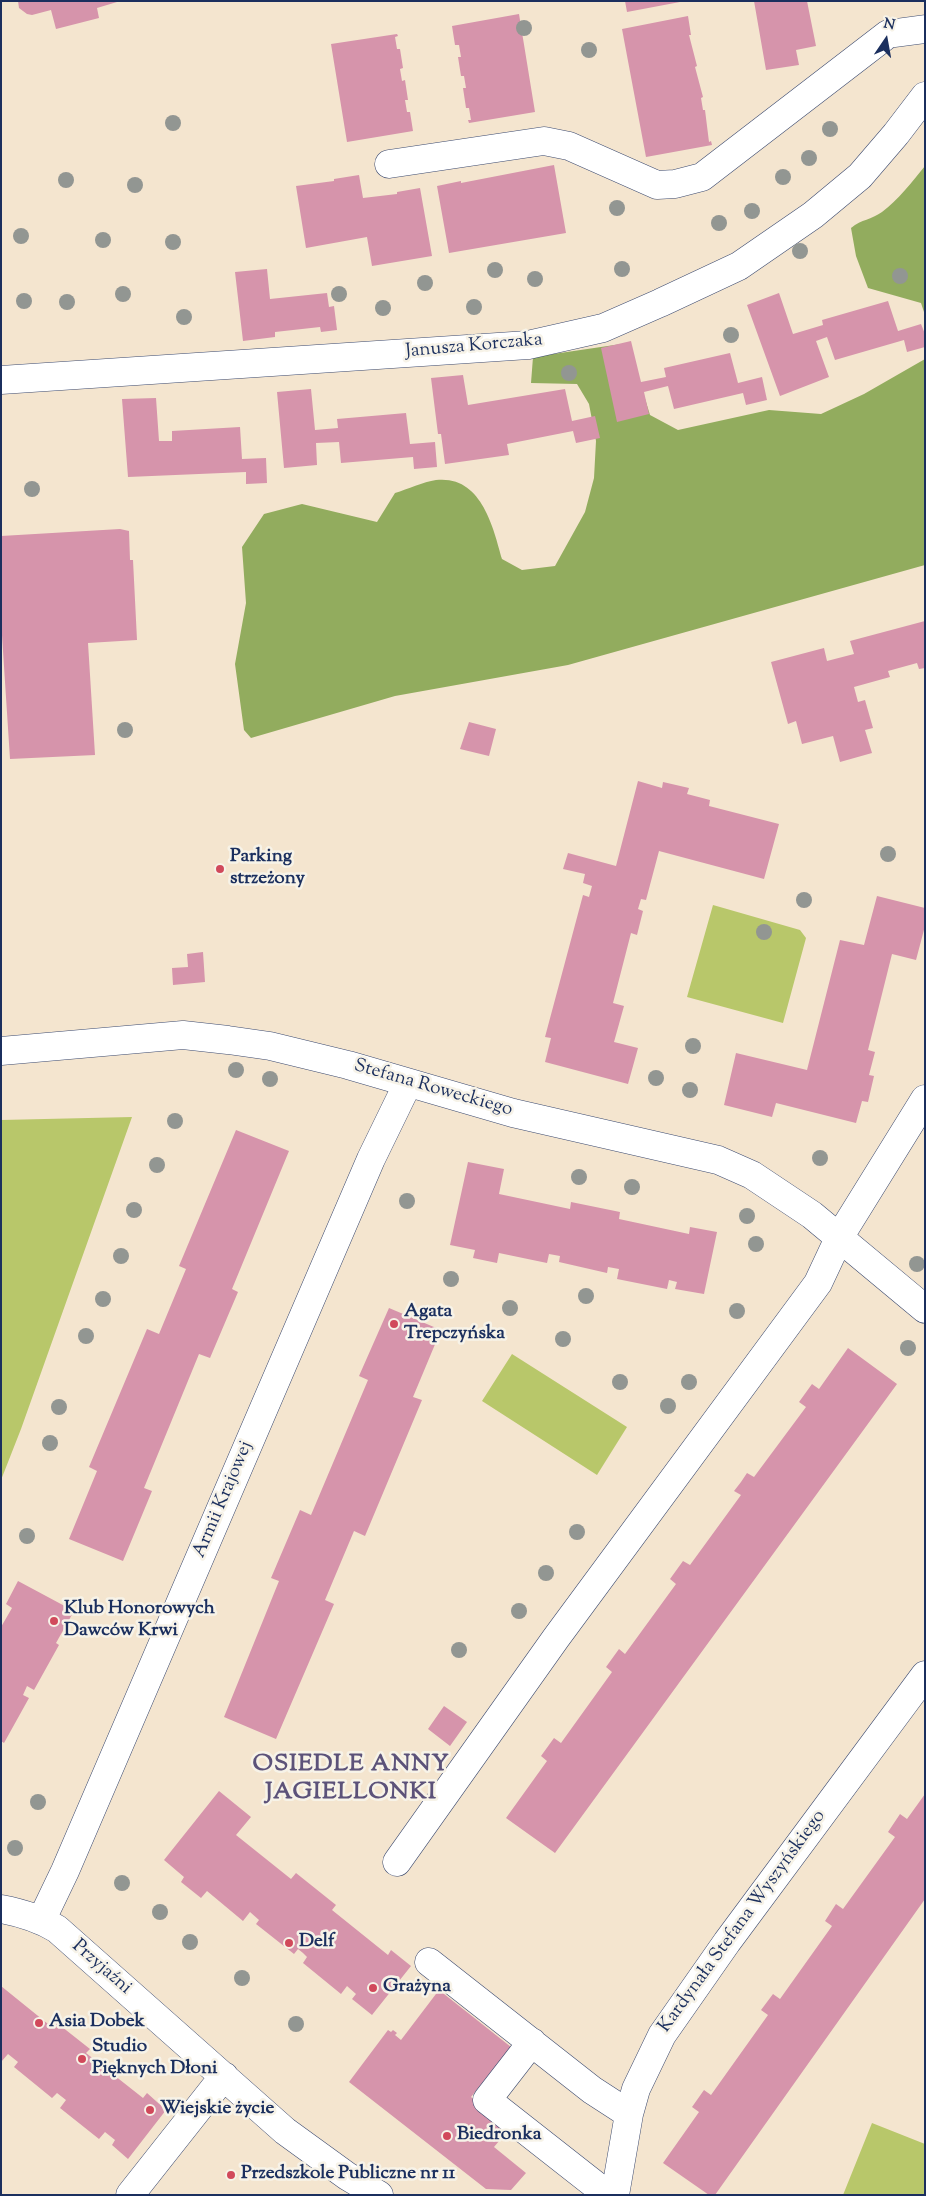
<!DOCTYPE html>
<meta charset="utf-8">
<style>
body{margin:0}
#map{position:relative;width:926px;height:2196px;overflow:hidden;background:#f4e5cf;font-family:"Sorts Mill Goudy",serif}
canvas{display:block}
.frame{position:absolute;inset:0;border:2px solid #1b2f5e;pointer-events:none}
.north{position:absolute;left:861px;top:15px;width:50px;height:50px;-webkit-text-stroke:4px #f7f3e8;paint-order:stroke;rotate:12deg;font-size:14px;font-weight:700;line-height:20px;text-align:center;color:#1b2f5e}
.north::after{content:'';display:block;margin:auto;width:18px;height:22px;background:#1b2f5e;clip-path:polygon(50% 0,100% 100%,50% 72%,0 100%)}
</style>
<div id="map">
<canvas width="926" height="2196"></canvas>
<div class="frame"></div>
<div class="north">N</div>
</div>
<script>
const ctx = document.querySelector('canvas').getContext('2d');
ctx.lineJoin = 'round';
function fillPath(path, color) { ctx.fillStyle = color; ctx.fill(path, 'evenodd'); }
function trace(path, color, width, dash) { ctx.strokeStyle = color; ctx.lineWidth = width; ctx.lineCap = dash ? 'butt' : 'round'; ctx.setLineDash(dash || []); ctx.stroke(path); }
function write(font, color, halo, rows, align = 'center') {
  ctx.font = font + ' "Sorts Mill Goudy",serif'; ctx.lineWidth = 5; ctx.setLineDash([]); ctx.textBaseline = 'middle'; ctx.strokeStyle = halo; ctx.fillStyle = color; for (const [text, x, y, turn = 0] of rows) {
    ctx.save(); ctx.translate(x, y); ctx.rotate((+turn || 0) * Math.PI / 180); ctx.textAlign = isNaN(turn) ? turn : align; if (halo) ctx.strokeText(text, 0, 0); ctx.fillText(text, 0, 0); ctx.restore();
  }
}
fillPath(new Path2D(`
 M713,905L800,930L806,938L783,1023L687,997Z
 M132,1117L21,1429L1,1480V1120Z
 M512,1354L627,1427L597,1475L482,1401Z
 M872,2123L925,2144V2195H843Z`), '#b8c76a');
fillPath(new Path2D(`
 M925,166V315L921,303L868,288L856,256L851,228C862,219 871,220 882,212C898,200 912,182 925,166Z
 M628,343L650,415L678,430L769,410L821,414L864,394L925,359V565L568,665L395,696L251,738L244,730L235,664L246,603L242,547L264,514L302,504L377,522L395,493C408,489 423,482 436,480C481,475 493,526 502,559L522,570L555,566L585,512L594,478L596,441L589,404L577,384L531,383L533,357Z`), '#92ac5e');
fillPath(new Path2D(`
 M18,1H117V2L97,8L99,18L56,29L51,10L32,15L27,14L19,8Z
 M625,1H680V2L627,12Z
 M754,1H807L816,46L796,50L799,65L766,70Z
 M519,14L535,112L469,123L468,120H471L469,108H466L463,88H466L464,76H461L458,57H461L459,45H455L452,26Z
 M688,16L691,35H689L697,66L695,67L703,97L701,98L703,110H705L709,142L711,141L712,145L646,157L622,29Z
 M397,34L398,36L395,37L397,49H400L403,68L400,69L402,81L405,80L408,100H405L407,112H410L413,131L347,142L331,44Z
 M554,165L566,233L449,253L437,186L461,181V183Z
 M359,175L363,198L397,194V192L420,188L432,256L372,266L367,237L306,248L296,186L334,181V179Z
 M267,269L270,299L327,293L329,307L334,306L337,330L321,332L320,327L275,332V337L243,341L235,272Z
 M779,293L793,334L823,325L822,320L888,301L898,331L921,324L925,334V347L907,352L904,340L835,360L827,337L816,341L829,377L780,396L747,305Z
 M631,341L641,382L666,377L664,368L730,353L738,383L762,377L767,400L746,405L743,393L674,409L668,386L644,392L649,414L617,422L601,348Z
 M463,375L468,405L565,389L572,421L595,416L600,438L576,443L573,431L507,444L509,455L445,464L441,434H438L431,378Z
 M311,389L315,430L338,428L337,419L406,413L410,444L435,442L437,467L414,469L413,457L341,463L339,442L316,443L317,465L284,468L277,392Z
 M156,398L159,441H172V431L240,427L242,459L266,458L267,483L246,484V472L128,477L122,399Z
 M120,529L129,531L130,560H133L137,640L88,643L95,755L10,759L1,620V536Z
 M925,621V668L919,669L917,663L888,671L890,677L854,687L858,702L865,700L873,728L865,730L872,753L840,762L833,736L802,744L796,721L788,724L771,662L824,648L827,661L854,654L850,641Z
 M469,722L496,729L489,756L460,749Z
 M638,781L662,788L663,782L689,788L687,794L710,800L709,806L779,824L764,879L659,851L646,900L641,899L638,909L643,911L637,935L631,933L613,1003L624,1006L614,1042L638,1048L628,1084L545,1062L551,1038L545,1037L583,895L589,897L592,886L583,883L585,874L563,869L568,853L616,866Z
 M877,896L925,908V926L916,960L892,954L868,1050L875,1052L869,1075L874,1076L868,1102L862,1101L856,1123L776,1103L772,1117L724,1105L736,1053L807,1070L840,940L864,945Z
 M203,952L205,982L173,985L172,968L188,967L187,954Z
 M236,1130L289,1151L232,1289L238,1292L210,1358L199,1354L144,1488L152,1491L123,1561L69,1539L97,1471L89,1467L147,1329L159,1334L186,1269L179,1266Z
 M468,1162L504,1169L499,1194L570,1209L571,1202L620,1212L619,1219L689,1234L690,1227L717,1232L704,1294L675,1289L677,1282L669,1280L667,1289L617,1279L619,1269L608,1267L607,1273L559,1262L560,1256L549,1254L547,1263L499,1253L497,1263L473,1258L475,1250L450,1245Z
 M389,1308L441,1330L413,1397L422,1400L365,1536L354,1531L325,1600L334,1604L276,1739L224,1717L279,1581L271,1578L300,1510L311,1515L368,1380L359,1376Z
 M848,1348L897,1384L555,1853L506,1818L547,1761L541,1756L554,1738L561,1743L612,1672L606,1667L619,1649L625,1654L676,1584L670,1579L683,1561L690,1565L741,1495L734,1491L741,1482L747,1473L754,1477L806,1407L799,1402L812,1384L819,1389Z
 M18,1581L74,1611L56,1643L59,1645L34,1690L27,1686L23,1695L29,1698L4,1743L1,1741V1627L12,1608L6,1604Z
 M444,1706L467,1722L450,1746L428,1729Z
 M219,1791L251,1817L236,1835L291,1879L296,1873L336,1905L332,1910L388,1955L391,1950L411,1966L372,2015L352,1999L356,1994L347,1986L341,1994L303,1963L307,1957L303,1953L298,1949L294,1954L256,1924L259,1920L250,1912L243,1921L207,1891L201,1898L181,1882L184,1877L164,1860Z
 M925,1794V1899L715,2195H709L663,2163L699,2112L692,2107L704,2090L711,2095L768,2015L761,2010L773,1994L780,1999L832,1926L825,1921L836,1904L843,1909L895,1837L888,1832L900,1814L907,1819Z
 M1,1986L48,2024L52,2019L90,2049L86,2053L143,2098L147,2093L166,2110L128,2159L112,2145L115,2140L105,2132L99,2139L60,2108L66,2100L57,2093L52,2098L14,2067L18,2062L8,2054L1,2062Z
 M439,1990L511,2047L471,2097L510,2128L494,2147L526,2173L511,2190L486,2189L349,2082L388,2030L391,2032L393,2030L397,2033L395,2035L401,2040Z`), '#d694ab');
const minor = new Path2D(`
 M389,164L544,141L569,146L657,185L675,184L702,177L888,34L925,29
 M1,380L528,345L603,328L660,303L739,266L813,215L860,176L896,134L925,96
 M1,1051L183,1035L228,1040L270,1046L348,1065L513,1113L718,1160L752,1175L812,1215L925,1309
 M397,1862L556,1638L818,1283L840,1236L925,1099
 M1,1909C22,1913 39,1918 57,1929L285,2131L347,2176L379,2195
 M42,1919L65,1871L371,1159L408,1083
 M429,1962L592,2090L629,2114
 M532,2042L487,2100L608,2195
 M130,2195L224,2076
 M615,2195L629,2114L636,2089L662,2035L727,1942L925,1675`);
trace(minor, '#3c4a6f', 29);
trace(minor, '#fff', 28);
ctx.fillStyle = '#929692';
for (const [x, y] of [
 [524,28],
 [589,50],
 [173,123],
 [830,129],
 [809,158],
 [783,177],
 [66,180],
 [135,185],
 [617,208],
 [752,211],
 [719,223],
 [21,236],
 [103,240],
 [173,242],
 [800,251],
 [622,269],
 [495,270],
 [900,276],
 [535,279],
 [425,283],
 [123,294],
 [339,294],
 [24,301],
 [67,302],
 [474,307],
 [383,308],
 [184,317],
 [731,335],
 [569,373],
 [32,489],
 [125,730],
 [888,854],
 [804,900],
 [764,932],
 [693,1046],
 [236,1070],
 [656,1078],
 [270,1079],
 [690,1090],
 [175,1121],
 [820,1158],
 [157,1165],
 [579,1177],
 [632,1187],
 [407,1201],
 [134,1210],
 [747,1216],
 [756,1244],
 [121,1256],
 [917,1264],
 [451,1279],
 [586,1296],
 [103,1299],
 [510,1308],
 [737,1311],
 [86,1336],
 [563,1339],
 [908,1348],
 [620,1382],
 [689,1382],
 [668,1406],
 [59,1407],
 [50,1443],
 [577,1532],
 [27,1536],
 [546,1573],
 [519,1611],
 [459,1650],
 [38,1802],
 [15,1848],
 [122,1883],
 [160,1912],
 [190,1942],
 [242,1978],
 [296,2024]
]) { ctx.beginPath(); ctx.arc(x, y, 8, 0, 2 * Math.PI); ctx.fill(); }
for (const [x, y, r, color] of [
 [220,869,5,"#d1495b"],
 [394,1324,5,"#d1495b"],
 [54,1621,5,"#d1495b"],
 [289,1943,5,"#d1495b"],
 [373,1988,5,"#d1495b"],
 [39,2023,5,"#d1495b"],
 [82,2059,5,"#d1495b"],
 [150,2110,5,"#d1495b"],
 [447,2136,5,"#d1495b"],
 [231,2175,5,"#d1495b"]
]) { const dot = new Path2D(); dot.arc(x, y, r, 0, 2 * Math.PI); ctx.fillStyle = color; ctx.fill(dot); trace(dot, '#f7f3e8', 2); }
write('19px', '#1b2f5e', '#f7f3e8', [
 ["Janusza Korczaka",474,347,-5],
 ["Stefana Roweckiego",433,1089,16],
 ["Armii Krajowej",224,1500,-67],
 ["Kardynała Stefana Wyszyńskiego",743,1922,-54],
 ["Przyjaźni",101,1968,41]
]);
write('bold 19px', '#1b2f5e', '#f7f3e8', [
 ["Parking",230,858],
 ["strzeżony",230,880],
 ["Agata",404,1313],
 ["Trepczyńska",404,1335],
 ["Klub Honorowych",64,1610],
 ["Dawców Krwi",64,1632],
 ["Delf",299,1943],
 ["Grażyna",383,1988],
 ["Asia Dobek",49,2023],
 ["Studio",92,2048],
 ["Pięknych Dłoni",92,2070],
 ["Wiejskie życie",160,2110],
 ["Biedronka",457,2136],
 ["Przedszkole Publiczne nr 11",241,2175]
], 'left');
ctx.letterSpacing = '1px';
write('bold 24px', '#5c5279', '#f7f3e8', [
 ["OSIEDLE ANNY",351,1766],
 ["JAGIELLONKI",351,1794]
]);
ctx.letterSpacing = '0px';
</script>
